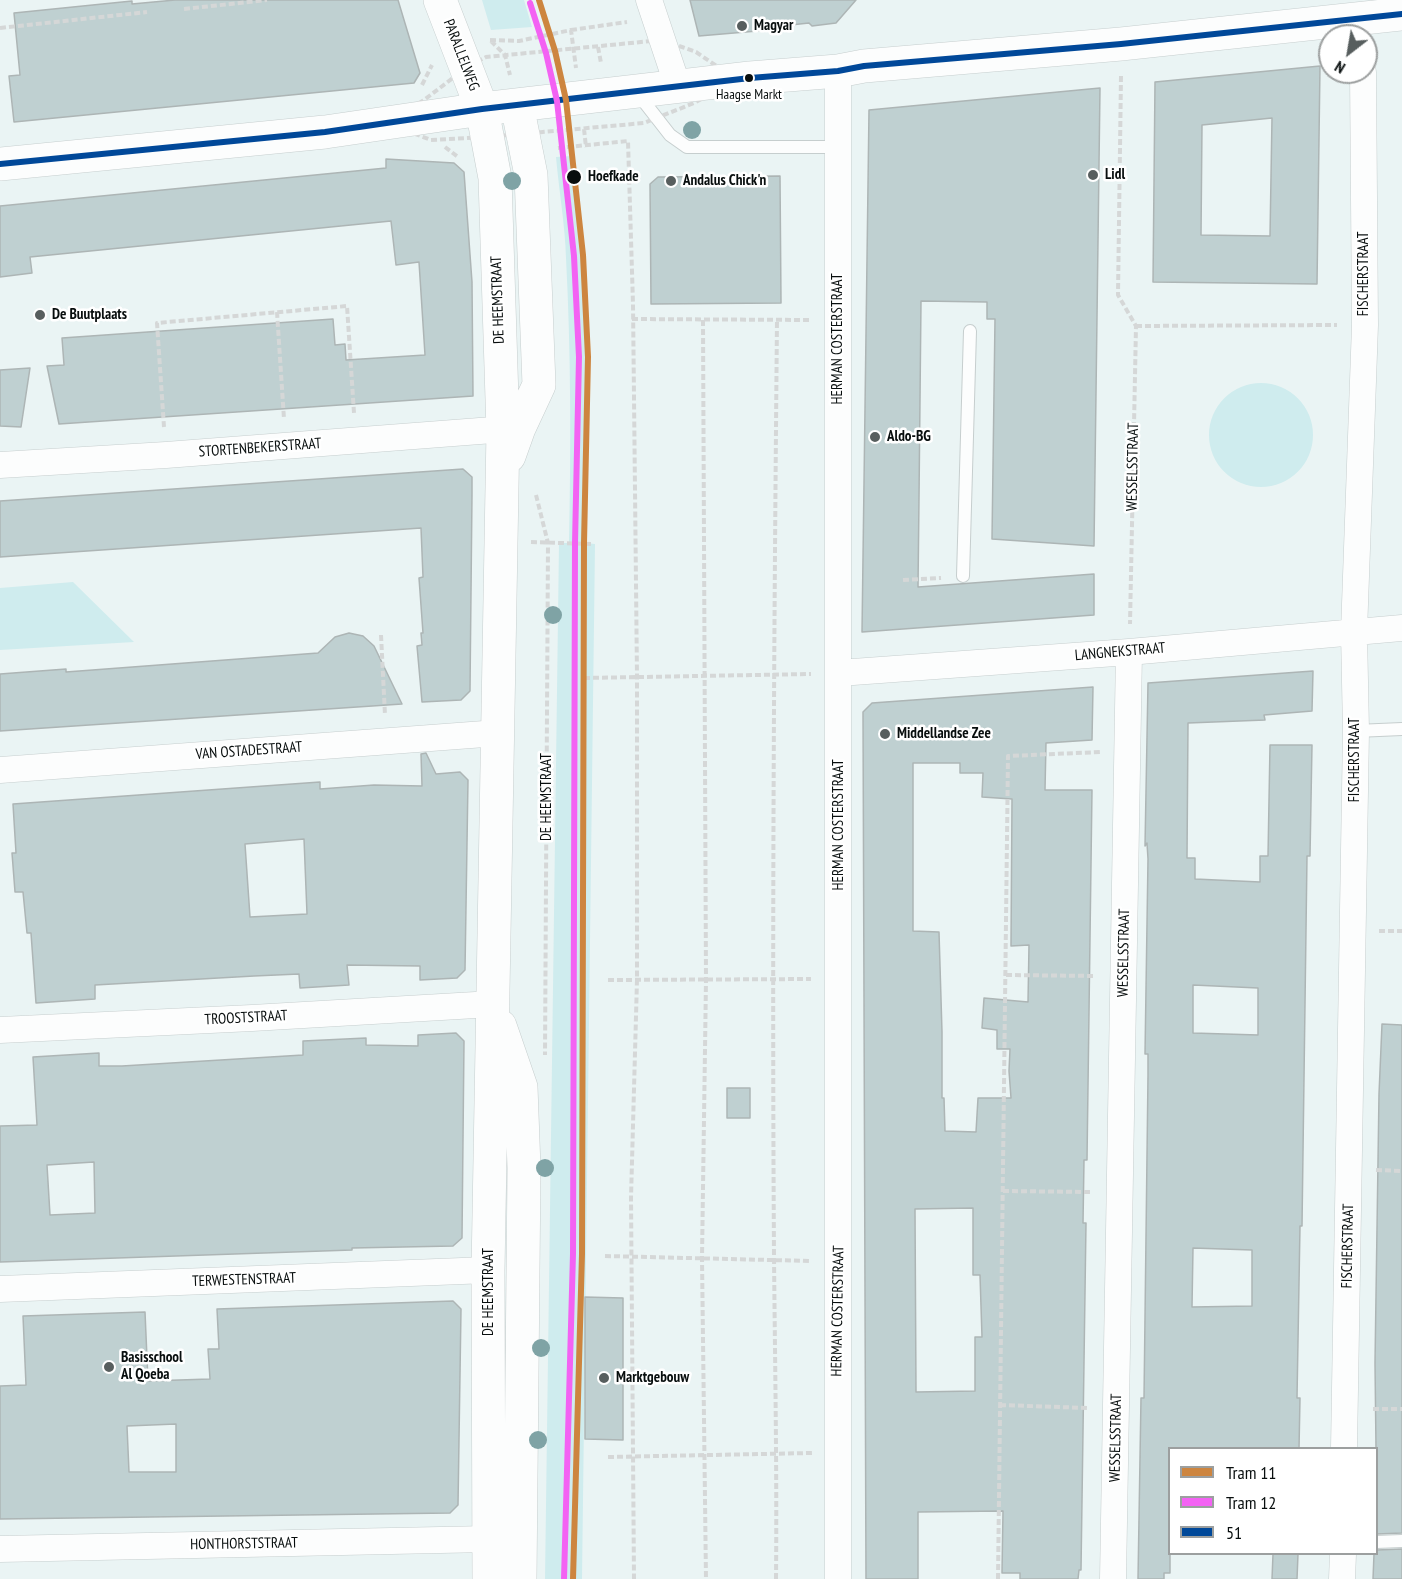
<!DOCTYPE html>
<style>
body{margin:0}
#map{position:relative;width:1402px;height:1579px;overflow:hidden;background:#eaf4f4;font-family:"PT Sans Narrow",sans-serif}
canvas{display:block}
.legend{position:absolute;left:1168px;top:1447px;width:210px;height:108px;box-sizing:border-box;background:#fff;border:2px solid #9c9f9f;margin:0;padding:8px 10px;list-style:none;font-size:18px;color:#080e0e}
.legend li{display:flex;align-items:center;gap:12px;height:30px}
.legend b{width:30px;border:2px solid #9c9f9f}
.north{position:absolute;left:1318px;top:24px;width:60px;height:60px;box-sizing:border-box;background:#fff;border:2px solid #9c9f9f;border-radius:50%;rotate:211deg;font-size:16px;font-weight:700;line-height:24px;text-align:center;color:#080e0e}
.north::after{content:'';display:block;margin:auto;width:21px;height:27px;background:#575e5e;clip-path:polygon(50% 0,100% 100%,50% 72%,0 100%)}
</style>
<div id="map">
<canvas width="1402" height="1579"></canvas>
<ul class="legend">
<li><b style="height:8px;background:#cd853f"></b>Tram 11</li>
<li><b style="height:8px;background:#f362f3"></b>Tram 12</li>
<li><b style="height:8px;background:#004899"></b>51</li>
</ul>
<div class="north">N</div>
</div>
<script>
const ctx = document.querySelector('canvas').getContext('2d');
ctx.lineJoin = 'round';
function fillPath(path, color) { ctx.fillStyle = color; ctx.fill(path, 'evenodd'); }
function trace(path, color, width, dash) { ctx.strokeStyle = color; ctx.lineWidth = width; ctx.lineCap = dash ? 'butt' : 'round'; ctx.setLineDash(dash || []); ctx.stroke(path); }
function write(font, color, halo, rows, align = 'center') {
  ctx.font = font + ' "PT Sans Narrow",sans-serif'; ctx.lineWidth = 5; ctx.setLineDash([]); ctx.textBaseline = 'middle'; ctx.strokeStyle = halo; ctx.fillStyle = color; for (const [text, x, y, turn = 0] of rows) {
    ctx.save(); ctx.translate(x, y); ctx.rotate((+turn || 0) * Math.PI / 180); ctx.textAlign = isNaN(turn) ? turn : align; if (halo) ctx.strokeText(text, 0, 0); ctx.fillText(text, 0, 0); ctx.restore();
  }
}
fillPath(new Path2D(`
 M482,0H524L532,27L491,30Z
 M572,156L583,256L588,357L584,543L595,544L582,1579H545L559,543H569C571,448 571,353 566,258C565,225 559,191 556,157Z
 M1209 435a52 52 0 1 1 104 0a52 52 0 1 1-104 0Z
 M73,582L134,642L0,650V588Z`), '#cfecee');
const building = new Path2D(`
 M175,0H398L420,73L414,83L14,122L9,76L20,75L14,13L132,1V4Z
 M690,0H856L836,23L812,26L809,23L772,27L769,30L699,36Z
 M1320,66L1317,284L1153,282L1155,82ZM1272,118L1270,236L1201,235L1202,125Z
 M1100,88L1094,546L992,539L995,319H987V302L921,301L919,498L918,587L1094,574V615L862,632L869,110Z
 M386,159L454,163L464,172L472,282L473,396L59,424L47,366L64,365L62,338L333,319L335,345L345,344L346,360L425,355L419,262L396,265L391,221L30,257L32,273L0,277V206L386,168Z
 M780,176L781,303L651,304L650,184L658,177Z
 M30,368L21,427L0,426V370Z
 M463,469L472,477V494L470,691L461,700L422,702L417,646L422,645L421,633H423L419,578L423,577L421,528L0,557V501Z
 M349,633L363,636L374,646L402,704L0,731V674L66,669V672L318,653L335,637Z
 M1313,671L1312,711L1264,715L1265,720L1188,723L1187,858H1195V879L1260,882V856H1268L1270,745H1312L1310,856H1307L1302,1226H1300L1297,1398H1300L1299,1449H1170V1573H1164V1579H1138L1141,1398H1144L1148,1075V1054H1145L1148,859L1147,843L1145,846L1148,683ZM1193,985L1258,988V1035L1193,1033ZM1193,1248L1252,1250V1306L1192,1307Z
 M1093,687L1092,740L1046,743L1045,790H1092L1087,1160H1084L1083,1223H1086L1081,1570H1079L1078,1579H1020V1573H1002L1003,1511L918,1512V1579H866L863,712L872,703ZM913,763H960V773H983L982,797L1012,799L1011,946L1029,945L1028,1002L984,998L982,1028L997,1030V1049H1010L1009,1071L1011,1098H978L976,1132L945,1131L944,1098H942V1032L939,932L913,931ZM973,1208V1275H980L982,1337H975V1391L916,1392L915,1209Z
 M426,753L436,774L460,772L468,780L465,970L457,978L420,980V966L347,965L349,985L300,988L299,974L254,976L95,985V999L36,1003L31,933H27L23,892H15L12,853H16L13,804L320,782V789L374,785L422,786L421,754ZM304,839L307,914L250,917L245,844Z
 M1382,1024L1402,1025V1533L1377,1534L1375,1363L1379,1094Z
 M456,1033L464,1041L462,1238L453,1246L352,1248V1250L0,1262V1126L37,1125L33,1057L99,1053V1066H122L303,1055V1041L366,1038V1045L418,1046V1035ZM94,1162L95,1213L50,1215L47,1165Z
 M727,1088H750V1118H727Z
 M585,1297L623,1298V1440L585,1439Z
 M453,1301L461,1309L458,1505L450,1513L0,1519V1386L26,1385L23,1316L145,1312L148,1381L210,1379L208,1349H219L217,1309ZM176,1424V1472H129L127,1426Z
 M1402,1549V1579H1373L1374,1554H1377V1550Z
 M1273,1554H1298L1297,1579H1272Z`);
fillPath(building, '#bfd0d1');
trace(building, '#adb5b5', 1.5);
const lane = new Path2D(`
 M638,94L670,135L687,147H838
 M963,576L970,331
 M1356,731L1402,729
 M1376,1542L1402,1541`);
const street = new Path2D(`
 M649,0L678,87
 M0,465L166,455L519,428
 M839,673L1129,652L1402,628
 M0,770L498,733
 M0,1030L252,1018L493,1004
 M0,1289L488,1270
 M1344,1448L1356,731L1354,632L1365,325L1363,72
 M0,1549L489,1539
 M838,1579V71
 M1113,1579L1129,652
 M1342,1579L1343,1554`);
const secondary = new Path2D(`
 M440,0L482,109L495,178L503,431L488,1270L489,1579
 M0,164L325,132L482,109L750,78L838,71L864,66L1121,44L1402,14
 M509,456L519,428L539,385L531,175L517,105
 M500,1026L521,1087L524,1168L520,1579`);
trace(lane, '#c6cece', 14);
trace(street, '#c6cece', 27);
trace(secondary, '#c6cece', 34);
trace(new Path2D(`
 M184,9L267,0
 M0,28L147,12
 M571,30L627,22
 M490,40L519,41L571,30L576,68
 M662,40L696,52L737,80L694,103L644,123L487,137L431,140L387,123L424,100L466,68L486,57Z
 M491,41L505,55L510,75
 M598,47L601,63
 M1121,76L1118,295L1136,326L1130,624
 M422,85L432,65
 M584,129L586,147
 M445,147L458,157
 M558,148L628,141L633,304L637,677V980L631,1198L634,1579
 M277,312L284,419
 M632,319L811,320
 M703,320L706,980L702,1258L706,1579
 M1136,326L1337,325
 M164,427L157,323L347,306L354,413
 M536,495L548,543L545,1055
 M531,542L591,544
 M903,580L941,578
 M381,635L385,715
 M584,678L811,674
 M1379,931H1402
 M1006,975L1096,976
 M608,980L811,979
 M1376,1170L1402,1171
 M1003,1191L1092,1192
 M605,1256L811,1261
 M1000,1405L1088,1408
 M1373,1409H1402
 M608,1457L812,1453
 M776,1579C777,1471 775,1364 774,1256C772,944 774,632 777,320
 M998,1579L1008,756L1100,752`), '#d5d7d7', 4, [6, 3]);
trace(lane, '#fcfdfd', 12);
trace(street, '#fcfdfd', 26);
trace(secondary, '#fcfdfd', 33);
trace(new Path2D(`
 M0,164L325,132L482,109L750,78L838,71L864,66L1121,44L1402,14`), '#004899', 6);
trace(new Path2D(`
 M539,0L555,51L566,100L583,255L588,357L584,543L582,1254L573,1579`), '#cd853f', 6);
trace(new Path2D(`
 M530,3L546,53L557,101L574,256L579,357L575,543L573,1254L564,1579`), '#f362f3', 6);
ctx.fillStyle = '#7fa3a5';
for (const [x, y] of [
 [692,130],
 [512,181],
 [553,615],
 [545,1168],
 [541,1348],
 [538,1440]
]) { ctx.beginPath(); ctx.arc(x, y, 9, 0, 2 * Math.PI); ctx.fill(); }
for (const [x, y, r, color] of [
 [742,26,6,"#575e5e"],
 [749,78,5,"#080e0e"],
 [1093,175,6,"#575e5e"],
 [574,177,8,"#080e0e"],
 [671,181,6,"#575e5e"],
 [40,315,6,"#575e5e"],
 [875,437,6,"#575e5e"],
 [885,734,6,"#575e5e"],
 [109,1367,6,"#575e5e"],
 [604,1378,6,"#575e5e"]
]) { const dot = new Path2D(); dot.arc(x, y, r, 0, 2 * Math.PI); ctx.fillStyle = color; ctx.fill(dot); trace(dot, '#fff', 2); }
write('14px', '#080e0e', '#fff', [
 ["Haagse Markt",749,95]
]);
write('bold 15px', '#080e0e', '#fff', [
 ["Magyar",754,26],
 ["Lidl",1105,175],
 ["Andalus Chick'n",683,181],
 ["De Buutplaats",52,315],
 ["Aldo-BG",887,437],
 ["Middellandse Zee",897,734],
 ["Basisschool",121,1358],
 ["Al Qoeba",121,1375],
 ["Marktgebouw",616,1378]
], 'left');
write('15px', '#080e0e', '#fff', [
 ["PARALLELWEG",461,55,69],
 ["FISCHERSTRAAT",1364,274,-90],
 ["DE HEEMSTRAAT",498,300,-92],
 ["HERMAN COSTERSTRAAT",838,339,-90],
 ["STORTENBEKERSTRAAT",260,448,-4],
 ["WESSELSSTRAAT",1133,467,-89],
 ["LANGNEKSTRAAT",1120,652,-5],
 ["VAN OSTADESTRAAT",249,751,-4],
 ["FISCHERSTRAAT",1355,760,-90],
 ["DE HEEMSTRAAT",547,797,-90],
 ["HERMAN COSTERSTRAAT",839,825,-90],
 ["WESSELSSTRAAT",1124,953,-89],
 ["TROOSTSTRAAT",246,1018,-3],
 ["FISCHERSTRAAT",1348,1246,-89],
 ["TERWESTENSTRAAT",244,1280,-2],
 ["DE HEEMSTRAAT",489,1292,-90],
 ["HERMAN COSTERSTRAAT",838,1311,-89],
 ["WESSELSSTRAAT",1116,1438,-89],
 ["HONTHORSTSTRAAT",244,1544,-1]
]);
write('bold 15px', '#080e0e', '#fff', [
 ["Hoefkade",588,177]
], 'left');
</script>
